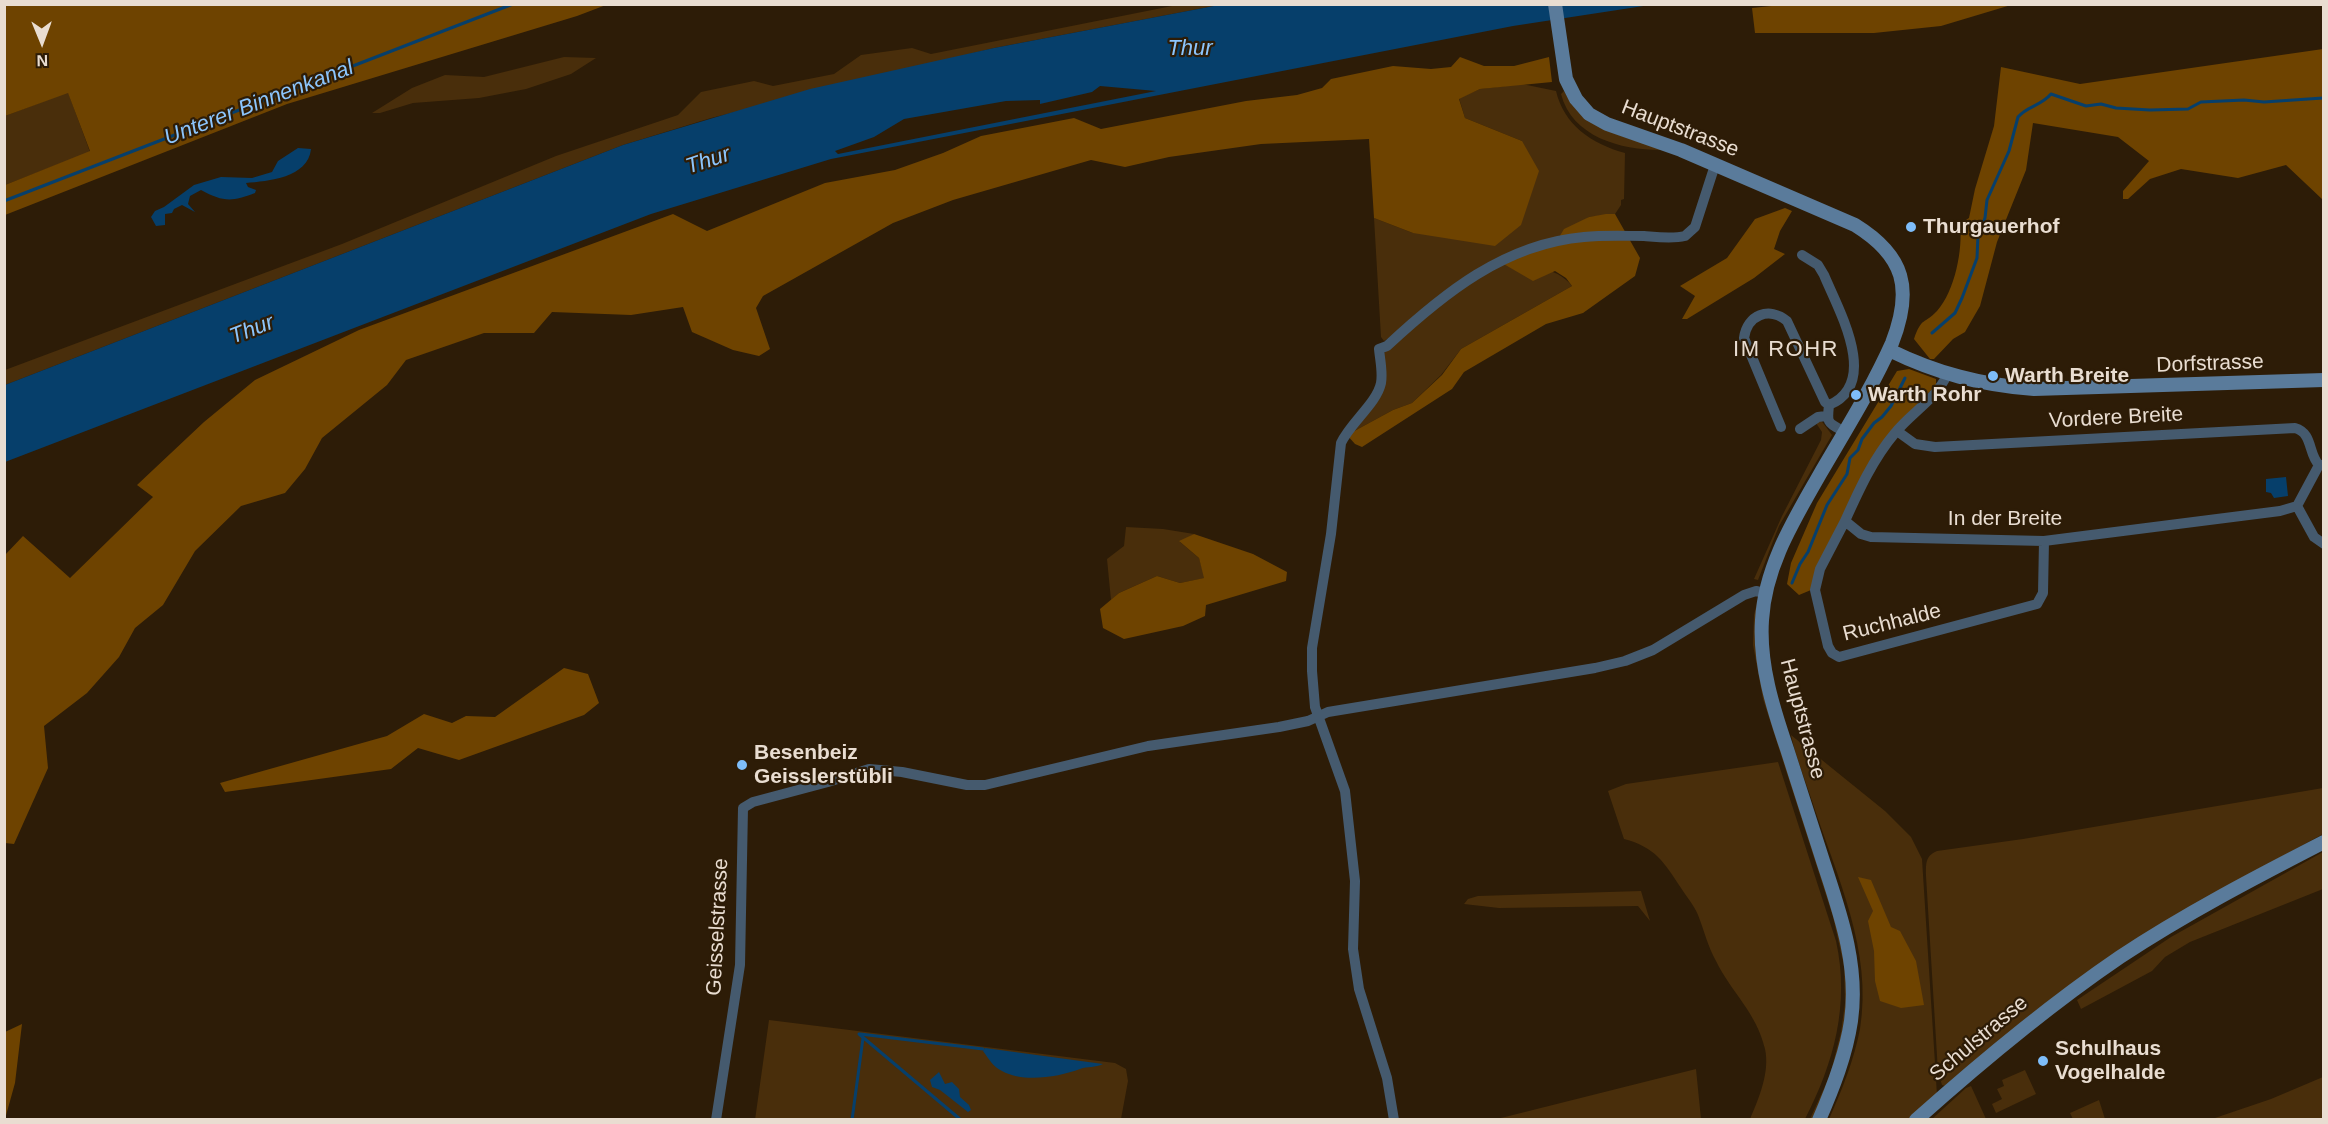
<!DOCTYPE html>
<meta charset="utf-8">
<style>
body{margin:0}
#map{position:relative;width:2328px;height:1124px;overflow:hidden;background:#2d1c07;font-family:Arial,sans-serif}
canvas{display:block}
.frame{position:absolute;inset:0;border:6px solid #e9ddd1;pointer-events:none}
.north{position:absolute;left:12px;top:12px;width:60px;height:60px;-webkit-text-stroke:4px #2d1c07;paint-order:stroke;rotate:179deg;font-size:16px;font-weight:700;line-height:24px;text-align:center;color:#e9ddd1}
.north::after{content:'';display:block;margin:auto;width:21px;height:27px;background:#e9ddd1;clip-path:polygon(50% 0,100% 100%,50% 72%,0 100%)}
</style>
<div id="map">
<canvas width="2328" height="1124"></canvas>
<div class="frame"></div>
<div class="north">N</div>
</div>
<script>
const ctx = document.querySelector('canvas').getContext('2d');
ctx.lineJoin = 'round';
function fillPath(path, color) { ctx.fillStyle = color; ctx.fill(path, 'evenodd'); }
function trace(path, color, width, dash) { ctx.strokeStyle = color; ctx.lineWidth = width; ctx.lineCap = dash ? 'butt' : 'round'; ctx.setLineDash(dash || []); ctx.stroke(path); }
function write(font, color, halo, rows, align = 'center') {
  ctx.font = font + ' Arial,sans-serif'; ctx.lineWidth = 4.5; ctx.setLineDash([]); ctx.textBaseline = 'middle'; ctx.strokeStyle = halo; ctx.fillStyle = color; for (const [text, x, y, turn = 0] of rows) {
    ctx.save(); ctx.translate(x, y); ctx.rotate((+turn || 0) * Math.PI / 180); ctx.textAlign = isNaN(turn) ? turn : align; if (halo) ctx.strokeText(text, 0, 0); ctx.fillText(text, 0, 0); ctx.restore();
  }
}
fillPath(new Path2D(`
 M1177,5H1219L994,48L711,118L623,145L5,385V370L342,244L556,156L678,115L701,92L754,81L773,86L834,74L861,55L912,48L931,54Z
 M564,57L596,58L571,74L526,89L479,98L413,103L380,113H372L412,88L445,75L484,77Z
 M1522,84L1556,91C1564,125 1592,144 1625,153L1624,199L1621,200V205L1615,214L1589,217L1558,239L1513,253L1384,341L1381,337L1374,218L1413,233L1522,141L1465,118L1459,98L1480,89Z
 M1564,91C1583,129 1624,136 1661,149L1660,150C1621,150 1572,137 1561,94Z
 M68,92L90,152L5,185V116Z
 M1502,263C1526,267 1556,265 1572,286L1461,349L1441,375L1412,403L1393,410L1347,435L1376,399L1384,353L1429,310Z
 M1820,419L1832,435L1779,526L1758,580L1754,579L1782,516L1821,440L1822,432L1816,423Z
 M1126,527L1163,529L1194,534L1180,542L1199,558L1205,578L1180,583L1157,576L1119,593L1111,600L1107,559L1124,546Z
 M1758,599L1755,624L1836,918C1839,934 1845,951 1846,968C1851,1021 1835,1072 1812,1119H1810L1830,1075L1841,1032L1845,1003L1844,966L1833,917L1763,699L1753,645L1754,615Z
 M1791,735L1885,811L1911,837L1922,859L1937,1095L1909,1119H1829C1842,1090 1854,1060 1860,1029C1873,951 1837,877 1813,804C1806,782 1796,758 1791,735Z
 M1778,762L1836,941C1850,1004 1834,1063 1805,1119H1750C1759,1098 1770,1072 1765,1049C1757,1013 1731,992 1716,961C1708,947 1704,930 1698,915C1694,905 1686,896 1681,888C1664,862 1655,847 1624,839L1608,791L1626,784Z
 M2323,788V834L2244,877L1945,1086L1942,1085L1938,1072L1926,876C1926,864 1925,856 1937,851L2023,839Z
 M2323,852V889L2190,942L2165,957L2152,971L2081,1009L2077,1000L2171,937Z
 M1641,891L1650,921L1638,906L1499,908L1464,904L1468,899L1478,896Z
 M769,1020L1115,1063L1126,1069L1128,1081L1121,1119L755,1120Z
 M1696,1069L1701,1119H1496L1505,1117Z
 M2025,1070L2036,1094L1996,1113L1992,1104L2002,1099L1997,1089L2004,1086L2002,1080Z
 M2323,1077V1119H2212L2271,1099Z
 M1971,1086L1986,1119H1932L1966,1088Z
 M2099,1100L2105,1119H2073L2070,1113Z`), '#492e0b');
fillPath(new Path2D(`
 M5,4H606V5L577,16L287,104L5,215V185L90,151L68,93L5,116Z
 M1781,5V4L2011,5L1941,26L1874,33H1755L1752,8Z
 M2323,49V200L2286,165L2238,178L2181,169L2150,179L2128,199H2123V191L2149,161L2118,137L2033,123L2026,170L1997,242L1980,306L1965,332L1953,339L1934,359H1930L1914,339C1922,316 1924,325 1937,311C1955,291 1963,249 1960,224L1969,218L1975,189L1994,126L2001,67L2080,84Z
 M1460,57L1484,66H1514L1549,57L1552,82L1480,89L1459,99L1465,118L1522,141L1539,171L1521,225L1495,246L1413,233L1374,218L1369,139L1261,144L1169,157L1125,167L1091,160L953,200L893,223L763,296L756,308L770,349L759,356L733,350L692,332L683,307L631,315L552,312L534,333H484L406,360L387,385L322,438L305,469L285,493L241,506L195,551L163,605L135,628L119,657L87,693L44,726L48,768L14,844L5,843V555L23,536L70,578L153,497L137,485L204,422L255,380L359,330L673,214L707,231L825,183L895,170L943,153L981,136L1074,118L1101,129L1246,101L1297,95L1322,88L1331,79L1393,66L1431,69L1451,67Z
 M1785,208L1792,211L1780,231L1774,249L1785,254L1754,278L1687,319H1682L1695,296L1680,286L1727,258L1755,219Z
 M1606,214H1615L1640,258L1635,276L1583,313L1546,324L1464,372L1452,389L1362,447L1355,444L1347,435L1393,410L1412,403L1442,375L1461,349L1572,286L1566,278L1555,271L1533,281L1502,263L1558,239L1564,229L1589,217Z
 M1909,369L1936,379V385L1895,429L1811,590L1799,595L1787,584L1791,563L1817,503L1897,371Z
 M1194,534L1253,554L1287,572L1286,581L1206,605L1205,616L1183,626L1124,639L1103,628L1100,609L1119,593L1157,576L1180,583L1204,578L1199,558L1179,541Z
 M564,668L588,674L599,703L584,715L459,760L418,748L391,769L225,792L220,783L387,736L424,714L452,723L466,716L495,717Z
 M1858,877L1871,880L1891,927L1900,931L1916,961L1924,1005L1901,1008L1880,1001L1875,981L1874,951L1868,921L1873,911Z
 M22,1024L15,1083L5,1119V1032Z`), '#6e4300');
fillPath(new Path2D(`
 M1219,5H1650L1513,26L831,159L651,214L5,462V385L623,145L810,89L994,48ZM1100,86L1156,91L838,154L835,151L874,137L904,119L1006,101L1040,100V104L1092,92Z
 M298,148L311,149C308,178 268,181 246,183L248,187L256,190L255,193C232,202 223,202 201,190L190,196L188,204L195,212L182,205L174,209L172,213L165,214V225L156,226L151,217L155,211L164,207L194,185L221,177L252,178L272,172L278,161Z
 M2286,477L2288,496L2274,498L2271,493L2266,492V479Z
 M985,1048L1103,1064C1095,1068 1088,1066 1080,1069C1059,1077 1023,1083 1002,1071C993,1067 989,1059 983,1051Z
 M939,1072L945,1084L952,1082L959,1089L960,1097L969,1105L971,1110L968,1112L940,1090L932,1087L930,1080Z`), '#063f6b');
trace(new Path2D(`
 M4,201L513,4
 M1932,333L1955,313L1962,298L1977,258L1978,235L1985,218L1987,200L2009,151L2018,117C2027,106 2041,106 2051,94L2086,106L2101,104L2116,108L2150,110L2188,109L2201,102L2244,100L2264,102L2323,98
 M1792,583L1800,564L1808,552L1827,505L1847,474L1850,458L1858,450L1862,439L1874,423L1882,417L1891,406L1905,378
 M859,1034L961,1120
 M860,1034L983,1049
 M852,1120L863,1038`), '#063f6b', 3);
trace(new Path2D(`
 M1802,255L1818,265L1824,275C1838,309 1881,383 1829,405
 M1947,375C1936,399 1911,413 1895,433C1873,459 1859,490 1845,521L1861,534L1871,537L2044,541L2280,511L2297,506L2319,465H2324
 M1781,427L1744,338C1747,315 1769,306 1787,321L1825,402L1829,405C1827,424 1827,422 1845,432
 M1800,429L1818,417L1826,416
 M1897,431L1915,444L1935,447L2295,428C2313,433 2308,454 2319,465
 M2297,506L2314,537L2324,544
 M1845,521L1820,569L1815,590L1828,646L1832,653L1839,657L2037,604L2043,593L2044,541
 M716,1120L740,965L743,808L753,802L828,782L869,769L902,772L967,785H985L1148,746L1279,727L1308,721L1328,712L1595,668L1625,661L1653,650L1744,595L1756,591L1765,593
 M1394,1120L1387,1078L1359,989L1353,949L1355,881L1345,791L1315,707L1312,671V648L1331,534L1341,443C1350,423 1377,403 1381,383C1383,372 1380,360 1379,349L1387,346C1443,294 1504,244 1584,237C1604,235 1624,236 1644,236C1657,237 1672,239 1685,236L1695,227L1715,165`), '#455a6e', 10);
trace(new Path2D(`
 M1555,4L1566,79L1576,99L1589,114L1607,124L1681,150L1855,225C1905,256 1913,289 1892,343C1872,388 1845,431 1820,474C1794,520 1765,566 1762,620C1759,664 1773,708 1787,749C1799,786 1811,824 1823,861C1840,913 1859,965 1851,1021C1846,1055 1833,1088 1819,1120
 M1889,350C1936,373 1981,385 2034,389L2324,380
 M1916,1120C1981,1062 2048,1006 2120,957C2185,914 2254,878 2324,842`), '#5a7b9b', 14);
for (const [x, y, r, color] of [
 [1911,227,6,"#7ebdf9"],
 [1993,376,6,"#7ebdf9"],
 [1856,395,6,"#7ebdf9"],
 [742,765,6,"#7ebdf9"],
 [2043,1061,6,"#7ebdf9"]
]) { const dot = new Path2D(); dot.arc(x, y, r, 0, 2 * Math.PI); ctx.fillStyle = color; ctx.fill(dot); trace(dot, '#2d1c07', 2); }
write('21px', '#e9ddd1', '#2d1c07', [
 ["Hauptstrasse",1680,129,21],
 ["Dorfstrasse",2210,364,-2],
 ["Vordere Breite",2116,418,-3],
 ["In der Breite",2005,519],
 ["Ruchhalde",1892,623,-14],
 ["Hauptstrasse",1802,719,75],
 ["Geisselstrasse",718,927,-87],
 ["Schulstrasse",1979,1039,-40]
]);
write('bold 21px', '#e9ddd1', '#2d1c07', [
 ["Thurgauerhof",1923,227],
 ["Warth Breite",2005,376],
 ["Warth Rohr",1868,395],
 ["Besenbeiz",754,753],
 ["Geisslerstübli",754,777],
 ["Schulhaus",2055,1049],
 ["Vogelhalde",2055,1073]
], 'left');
write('italic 22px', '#8cc5fc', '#2d1c07', [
 ["Thur",1190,49],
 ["Unterer Binnenkanal",259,103,-21],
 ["Thur",708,161,-18],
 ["Thur",252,330,-21]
]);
ctx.letterSpacing = '1.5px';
write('22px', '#e9ddd1', '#2d1c07', [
 ["IM ROHR",1786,350]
]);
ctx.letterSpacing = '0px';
</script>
